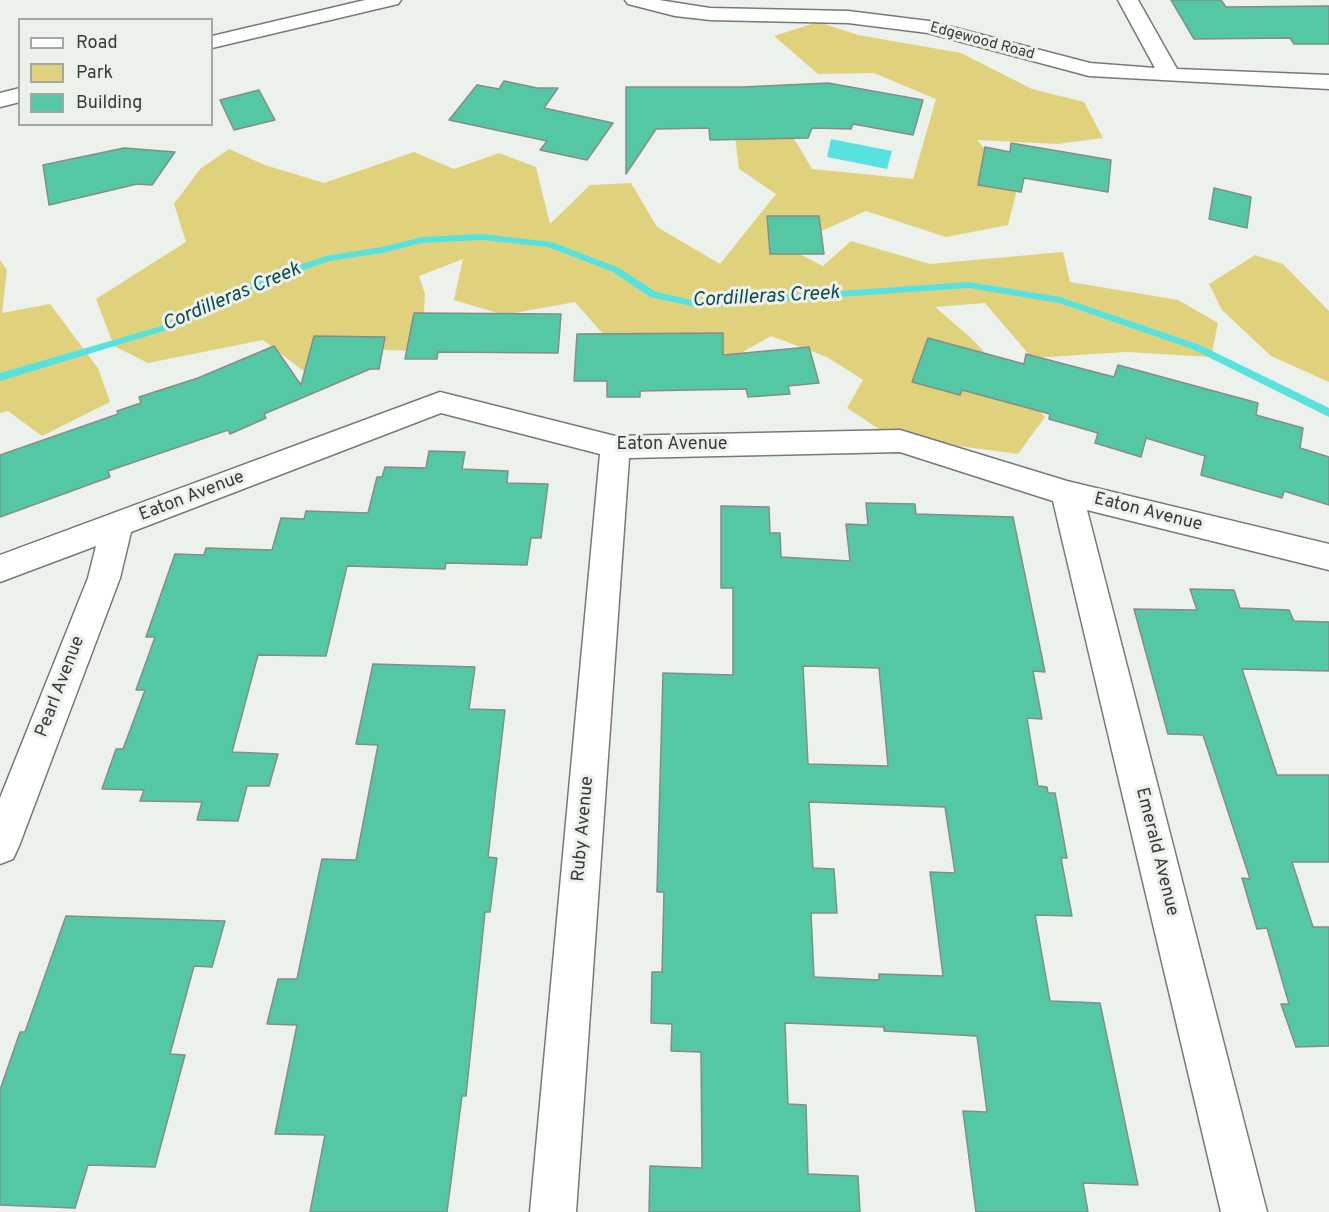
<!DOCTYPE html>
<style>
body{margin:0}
#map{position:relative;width:1329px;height:1212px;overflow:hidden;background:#ecf1ec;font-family:Overpass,sans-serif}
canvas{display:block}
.legend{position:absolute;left:18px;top:18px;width:195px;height:108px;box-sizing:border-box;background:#ecf1ec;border:2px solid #a4a8a4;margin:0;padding:8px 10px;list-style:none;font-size:18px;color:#393b39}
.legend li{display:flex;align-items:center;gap:12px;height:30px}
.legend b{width:30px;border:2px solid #a4a8a4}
</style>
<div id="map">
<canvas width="1329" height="1212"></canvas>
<ul class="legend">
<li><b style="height:8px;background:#fff"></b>Road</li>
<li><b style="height:16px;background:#e0d27c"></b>Park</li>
<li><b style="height:16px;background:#54c8a4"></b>Building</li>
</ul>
</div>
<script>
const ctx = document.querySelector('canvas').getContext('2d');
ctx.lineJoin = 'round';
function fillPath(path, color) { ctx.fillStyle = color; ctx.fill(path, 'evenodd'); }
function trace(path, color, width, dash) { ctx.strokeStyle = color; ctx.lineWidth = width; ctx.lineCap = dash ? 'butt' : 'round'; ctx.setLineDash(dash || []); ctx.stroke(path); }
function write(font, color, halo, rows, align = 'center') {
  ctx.font = font + ' Overpass,sans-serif'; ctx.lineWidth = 6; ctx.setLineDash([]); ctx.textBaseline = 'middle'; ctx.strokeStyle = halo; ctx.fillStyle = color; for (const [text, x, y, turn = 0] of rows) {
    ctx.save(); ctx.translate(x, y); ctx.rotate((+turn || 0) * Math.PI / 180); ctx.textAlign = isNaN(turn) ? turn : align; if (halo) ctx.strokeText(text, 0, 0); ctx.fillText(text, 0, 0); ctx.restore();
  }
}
fillPath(new Path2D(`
 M818,22L858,35L961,53L1032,89L1084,102L1103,138L1057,144L977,140L1018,186L1008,225L946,237L866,211L786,247L823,266L851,241L930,264L1063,252L1070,282L1178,300L1218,323L1211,357L1126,352L1032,358L985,303L935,307L971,338L1045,417L1018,454L891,437L847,408L863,380L827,357L771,336L727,361L698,332L660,353L610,342L575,302L504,315L454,300L463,259L419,276L425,294L422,351L351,349L310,376L263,340L148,363L114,346L96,299L186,242L174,204L200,169L229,149L265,165L324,183L414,152L454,169L499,153L536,167L550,224L590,185L631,183L657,227L720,264L776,194L739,169L733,121L756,86L789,95L786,125L812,169L913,179L936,99L874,73L818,74L774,36Z
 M1255,255L1283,264L1329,311V382L1271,356L1222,310L1209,284Z
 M0,260L7,270L2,313L50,304L98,368L110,402L42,436L8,411L0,413Z`), '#e0d27c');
fillPath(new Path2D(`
 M831,139L892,151L887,169L827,157Z`), '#58e2df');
fillPath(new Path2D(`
 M482,234L552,242L619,268L656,292L696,301L969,282L1060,297L1200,345L1329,408V417L1192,349L1059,303L969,288L696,307L650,297L613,272L548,247L482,240L422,243L382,253L329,261L256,287L164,331L0,381V373L158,327L250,283L325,256L382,247L422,237Z`), '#58e2df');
const building = new Path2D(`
 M1171,0H1221L1226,7L1329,6V44H1294L1290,38L1194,39Z
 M504,81L537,88H558L544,108L613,123L587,160L540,150L547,141L449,120L477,85L499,89Z
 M828,83L923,100L913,135L853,124L851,129L812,128L808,138L710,140L709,128L656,129L626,174V87H743Z
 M259,90L275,120L234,130L220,100Z
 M1011,143L1111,160L1108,192L1024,178L1021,192L978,185L985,147L1010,152Z
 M124,148L175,152L152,185L137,184L49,205L43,165Z
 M1214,188L1251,197L1247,228L1209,219Z
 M767,216H819L824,254H770Z
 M414,313L561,314L558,353L438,352L437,359H405Z
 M723,333V355L809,347L819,383L788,386L790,394L748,397L746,389L640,391V397H607V381H574L577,334Z
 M314,336L385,337L379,369H370L264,414L266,418L230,434L228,430L108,471L110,477L0,517V455L118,414L117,411L141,403L139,397L198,378L274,346L301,385Z
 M928,338L1024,364L1026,354L1114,377L1118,365L1258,403L1256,415L1303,428L1300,448L1329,457V505L1284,491L1282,498L1201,475L1205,456L1146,438L1141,457L1095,443L1098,433L1049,419L1050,414L962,390L960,395L912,382Z
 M429,451L465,452L462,469L508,471L507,483L548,484L541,538H531L527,565L446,563L445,569L347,566L326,656L258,655L232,752L278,754L269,786H247L238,821L197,820L202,802L140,801L144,790L102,789L116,749H123L145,690H136L155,637H146L175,554L204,555L206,548L272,550L281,518L304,519L306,511L368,513L377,477H382L385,467L426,468Z
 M866,503L915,504L916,514L1013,517L1045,672L1033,671L1042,719L1027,718L1038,786L1047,787L1048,793H1055L1067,858H1061L1072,916L1035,915L1050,1001L1100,1003L1138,1185L1083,1183L1088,1212H976L963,1111L987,1112L977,1036L884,1031V1027L785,1023L788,1104L806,1105L808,1174L858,1176L860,1212H649L650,1166L702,1168L701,1052L671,1051L672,1024L651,1023L652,972H662L664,892H657L663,673L733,675V588H721V506L769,507L770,533H780L781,557L850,561L846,524L868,525ZM803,666L879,668L888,766L808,764ZM809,802L945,807L955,873L930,872L943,976L879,974V980L814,977L811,913H837L834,869L813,868Z
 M1190,589L1234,590L1240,608L1289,610L1294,621L1329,622V671L1242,669L1277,775H1329V862H1292L1313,927H1329V1046L1296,1047L1281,1004H1289L1267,928L1257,929L1242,878L1250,879L1203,735L1168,734L1134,609L1197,610Z
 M373,664L475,667L469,709L505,710L488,857L497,858L490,912H485L466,1096H462L447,1212H310L325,1135L275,1134L297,1025L267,1024L278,979H297L322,859L356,860L378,745L356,744Z
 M66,916L225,921L212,967L194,966L170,1054L185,1055L155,1167L88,1165L75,1208L0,1205V1090L20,1032H25Z`);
fillPath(building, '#54c8a4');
trace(building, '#868c89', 1.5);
const minor = new Path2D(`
 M365,0H401L398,4L212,48V36Z
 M625,0H659L710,8L848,11L929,21L1090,63L1155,68L1118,0H1138L1177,69L1329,75V89L1089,76L928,33L848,23L710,20L675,16L628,4Z
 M20,88V102L0,107V93Z
 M440,392L615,436L900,430L1067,481L1329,544V570L1087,510L1267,1212H1221L1053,501L900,452L629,458L576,1212H530L600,454L441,413L131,532L120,578L19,846L13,859L0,864V798L88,578L96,546L0,582V555Z`);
trace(minor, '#767a76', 3);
fillPath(minor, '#fff');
write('15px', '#393b39', '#ecf1ec', [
 ["Edgewood Road",982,42,15]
]);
write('18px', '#393b39', '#ecf1ec', [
 ["Eaton Avenue",672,445],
 ["Eaton Avenue",192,497,-21],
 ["Eaton Avenue",1148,513,14],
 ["Pearl Avenue",61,687,-69],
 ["Ruby Avenue",584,829,-85],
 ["Emerald Avenue",1156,852,76]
]);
write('italic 20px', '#0d4b4a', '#ecf1ec', [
 ["Cordilleras Creek",232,298,-23],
 ["Cordilleras Creek",766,298,-3]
]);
</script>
